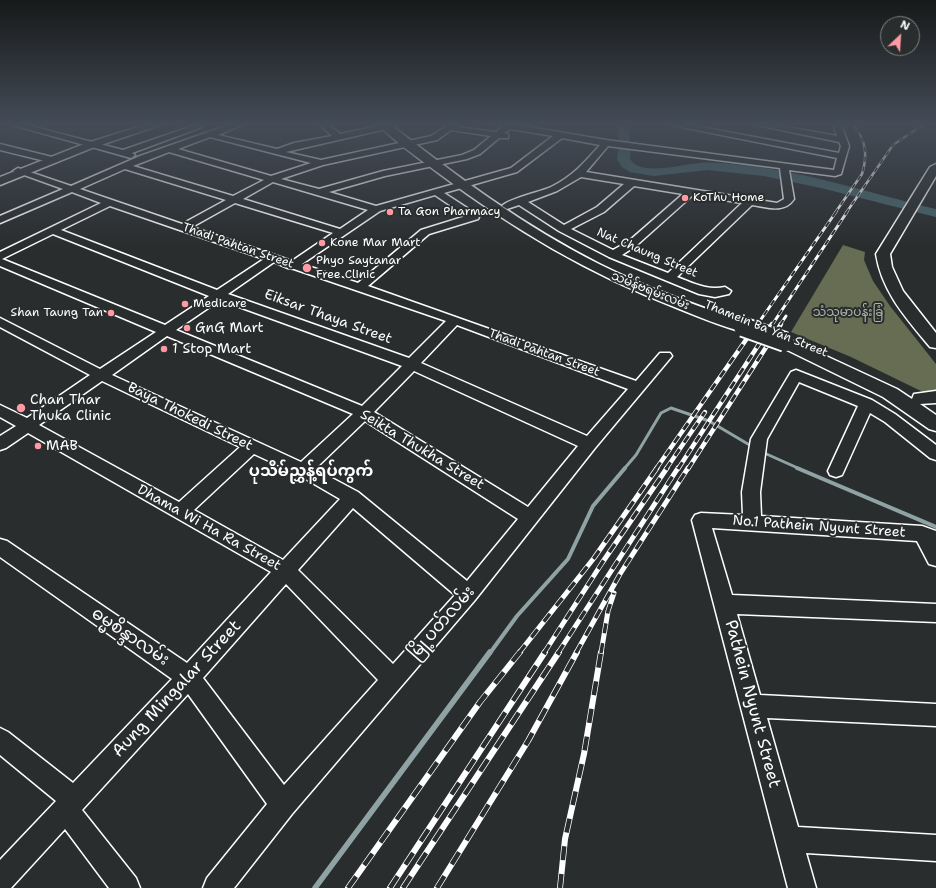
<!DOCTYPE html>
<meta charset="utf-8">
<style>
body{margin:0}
#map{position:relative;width:936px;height:888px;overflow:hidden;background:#2a2d2e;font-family:"Shantell Sans",sans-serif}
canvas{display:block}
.north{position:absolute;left:880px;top:16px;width:40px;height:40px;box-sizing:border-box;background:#2a2d2e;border:1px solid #7f8182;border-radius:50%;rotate:25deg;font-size:11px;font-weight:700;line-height:16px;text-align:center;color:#fff}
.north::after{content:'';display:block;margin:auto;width:14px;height:18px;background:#ff9aa2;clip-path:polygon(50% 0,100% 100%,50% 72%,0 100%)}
</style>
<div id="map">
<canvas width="936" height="888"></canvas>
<div class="north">N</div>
</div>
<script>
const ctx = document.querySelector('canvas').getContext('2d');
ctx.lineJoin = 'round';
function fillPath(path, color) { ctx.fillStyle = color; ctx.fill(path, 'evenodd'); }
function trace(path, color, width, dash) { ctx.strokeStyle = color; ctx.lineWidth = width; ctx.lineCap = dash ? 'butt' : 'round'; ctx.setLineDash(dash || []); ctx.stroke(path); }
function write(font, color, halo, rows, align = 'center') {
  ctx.font = font + ' "Shantell Sans","Noto Sans Myanmar",sans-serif'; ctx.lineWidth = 4; ctx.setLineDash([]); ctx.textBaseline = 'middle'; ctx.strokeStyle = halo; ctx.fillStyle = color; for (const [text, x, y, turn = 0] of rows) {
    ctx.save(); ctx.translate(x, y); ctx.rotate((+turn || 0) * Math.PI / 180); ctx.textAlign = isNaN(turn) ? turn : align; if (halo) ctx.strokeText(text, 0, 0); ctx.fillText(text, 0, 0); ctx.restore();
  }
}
fillPath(new Path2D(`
 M843,245L865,252L864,260L873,281L890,306L936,364V391L923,392L851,357L791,332Z`), '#666d52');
trace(new Path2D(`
 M762,452L800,469
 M624,469L636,455L661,413L671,408L709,421L753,447`), '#90a3a4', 3);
trace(new Path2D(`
 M797,468L936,527
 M490,653L517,616L568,559L593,506L625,468`), '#90a3a4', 4);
trace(new Path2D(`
 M315,888L490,652`), '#90a3a4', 5.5);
fillPath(new Path2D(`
 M617,124H627L631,144L630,159C641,177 682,164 700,163C710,162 720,163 730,164C800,169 868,193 936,209V217L821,188L764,176L707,170L654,176L630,172L622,167L617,159L619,144Z`), '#466568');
const minor = new Path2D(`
 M9,124H23L123,150L195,125L202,127L132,153L135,155L131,158Z
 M231,124H244L218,135L277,149L294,143L332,136L319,124H328L340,134L387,124L399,125L395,127L286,152L321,160L431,136L450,124H460L457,127L496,132L502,127L492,124H512L606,140L834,170L837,158L666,124H685L839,153L841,146L839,142L752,124H771L837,136L833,124H841L849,146L841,174L835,176L789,170L794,199C784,214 767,207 752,205L677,277C693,283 707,291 725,287L731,291L729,294L715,297L699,294L609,257L559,231L519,205L507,209L502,206C508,199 540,192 551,187C572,177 585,162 600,145L562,138L517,172L444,193L478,215L479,217L478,219L429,234L368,286L636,381L660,353H670L672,356L595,448L475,600L292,814L234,888H203L207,878L267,804L188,694L82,810L136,878L140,888H109L65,829L11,888H0V860L56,801L0,755V728L8,732L73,783L172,679L0,557V539L7,541L187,663L271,572L28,433L6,448L0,450V436L16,426L0,417V405L27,418L90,375L0,327V318L100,369L156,332L0,266V252L101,203L72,192L0,223V216L63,189L13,171L18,168L21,169L71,186L140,156ZM510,129L553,136L511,168L376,206L329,192L385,176L467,159L480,154L499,138H508V134L504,133ZM451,130L491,136L474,150L462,155L383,171L319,189L281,179L323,165L437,140ZM210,137L311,163L271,176L178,149ZM608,146L780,168L784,199L777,203L586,172ZM169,152L264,180L233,196L133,166ZM125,169L226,200L182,224L80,189ZM581,177L624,184L597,207L564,225L528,202L557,191ZM273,182L368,210L340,229L243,199ZM634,186L683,194L629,241L613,250L571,229L604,212ZM435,195L466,216L421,230L358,283L302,264L380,211ZM693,195L742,203L668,273L622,255L637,245ZM235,203L333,233L292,261L192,227ZM110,206L264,259L217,290L61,230ZM53,234L209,296L165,325L2,259ZM274,262L288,268L294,269L446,321L409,358L228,294ZM220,300L402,366L362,406L176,330ZM457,325L628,389L587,436L421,363ZM167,336L353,414L301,462L112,375ZM414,371L578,446L528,507L374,412ZM102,381L240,447L179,502L39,425ZM365,421L518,519L467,581L358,492L315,469ZM254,454L297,474L340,499L283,560L194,510ZM353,508L455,595L393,664L298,570ZM286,584L378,680L284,785L203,678Z
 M0,144L52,157L53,159L49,162L0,150Z
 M796,370L872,400L895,414L936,445V460L930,458L885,422L870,413L842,475L836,477L830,475L828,471L858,406L799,382L767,439L760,492L761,516L922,526L936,531V566L929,564L917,541L712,528L732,595L936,604V622L737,614L760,695L936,704V726L767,718L798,827L936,835V861L806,853L816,888H788L692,520L695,515L701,513L743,515L742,492L751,439L791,372Z`);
const major = new Path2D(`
 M147,124H163L92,148L0,185V177L84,144Z
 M378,124H390C456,176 524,226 599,264C647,288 698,306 749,324L751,327L749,330L743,332C721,326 699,317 677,308C589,274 513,229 437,172C421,160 391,139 378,124Z
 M936,164V176L890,254L892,267L903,291L936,333V348L930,347C906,318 882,292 876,254L930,167Z
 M785,337L897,389L912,399L914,394L936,391V403L920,404L936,415V431L929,429L883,397L779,346L777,342L779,338Z`);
trace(minor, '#fff', 3);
trace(major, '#fff', 3);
fillPath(minor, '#2a2d2e');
fillPath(major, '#2a2d2e');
const railFar4 = new Path2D(`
 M835,213L862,174C868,155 866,140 853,124
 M846,213L893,145L924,124`);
const railFar3 = new Path2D(`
 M757,325L836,212
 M772,325L847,212
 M780,325L786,316`);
const railFar2 = new Path2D(`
 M656,469L757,324
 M666,469L705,412
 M678,469L772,324
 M688,469L781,324`);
const railFar1 = new Path2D(`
 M519,653L594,558L657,468
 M544,653L602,563L667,468
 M558,653L678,468
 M576,653L620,574L688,468
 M601,653L608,611L614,593`);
const rail = new Path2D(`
 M348,888L480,702L520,652
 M390,888L545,652
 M403,888L559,652
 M437,888L528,741L577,652
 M560,888L565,839L584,754L601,652`);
trace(railFar4, '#fff', 2.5);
trace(railFar3, '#fff', 3);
trace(railFar2, '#fff', 4.5);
trace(railFar1, '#fff', 5);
trace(rail, '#fff', 6);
trace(railFar4, '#2a2d2e', 1.5, [5]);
trace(railFar3, '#2a2d2e', 2, [6]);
trace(railFar2, '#2a2d2e', 3, [8]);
trace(railFar1, '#2a2d2e', 3.5, [10]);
trace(rail, '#2a2d2e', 4.5, [14]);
const majorBridge = new Path2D(`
 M743,327L785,342`);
trace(majorBridge, '#fff', 22, []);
trace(majorBridge, '#2a2d2e', 18);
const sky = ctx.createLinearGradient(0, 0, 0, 249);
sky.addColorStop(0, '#171919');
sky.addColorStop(0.5, '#444c57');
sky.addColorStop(1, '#444c5700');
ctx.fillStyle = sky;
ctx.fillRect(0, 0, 936, 249);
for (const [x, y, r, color] of [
 [685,198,4,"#ff9aa2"],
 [390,212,4,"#ff9aa2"],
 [322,243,4,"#ff9aa2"],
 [307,268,5,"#ff9aa2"],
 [185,304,4,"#ff9aa2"],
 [111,313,4,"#ff9aa2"],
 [187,328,4,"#ff9aa2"],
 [164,349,4,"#ff9aa2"],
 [21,408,5,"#ff9aa2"],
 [38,446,4,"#ff9aa2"]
]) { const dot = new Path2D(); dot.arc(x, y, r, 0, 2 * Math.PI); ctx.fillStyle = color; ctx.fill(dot); trace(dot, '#2a2d2e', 1.5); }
write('12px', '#fff', '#2a2d2e', [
 ["KoThu Home",693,198],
 ["Ta Gon Pharmacy",398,212],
 ["Kone Mar Mart",330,243],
 ["Phyo Saytanar",316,261],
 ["Free Clinic",316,275],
 ["Medicare",193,304],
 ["Shan Taung Tan",103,313,"right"]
], 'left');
write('12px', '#fff', '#2a2d2e', [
 ["Thadi Pahtan Street",238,246,19],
 ["Nat Chaung Street",647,253,23],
 ["သမိန်ဗရမ်းလမ်း",650,291,22],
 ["Thamein Ba Yan Street",766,329,22],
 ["Thadi Pahtan Street",544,353,20]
]);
write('12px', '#b2b6a8', '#2a2d2e', [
 ["သံသုမာပန်းခြံ",848,313]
]);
write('14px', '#fff', '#2a2d2e', [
 ["Eiksar Thaya Street",328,317,20],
 ["Baya Thokedi Street",190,417,26],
 ["Seikta Thukha Street",422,450,31],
 ["No.1 Pathein Nyunt Street",819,527,4],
 ["Dhama Wi Ha Ra Street",209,528,29]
]);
write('14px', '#fff', '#2a2d2e', [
 ["GnG Mart",195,328],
 ["1 Stop Mart",172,349],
 ["Chan Thar",30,400],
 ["Thuka Clinic",30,416],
 ["MAB",46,446]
], 'left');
write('bold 16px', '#fff', '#2a2d2e', [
 ["ပုသိမ်ညွှန့်ရပ်ကွက်",311,472]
]);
write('17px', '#fff', '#2a2d2e', [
 ["မြို့ပတ်လမ်း",442,623,-49],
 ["ဓမ္မစိန္ဒာလမ်း",130,637,34],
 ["Aung Mingalar Street",177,689,-47],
 ["Pathein Nyunt Street",752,704,75]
]);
</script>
